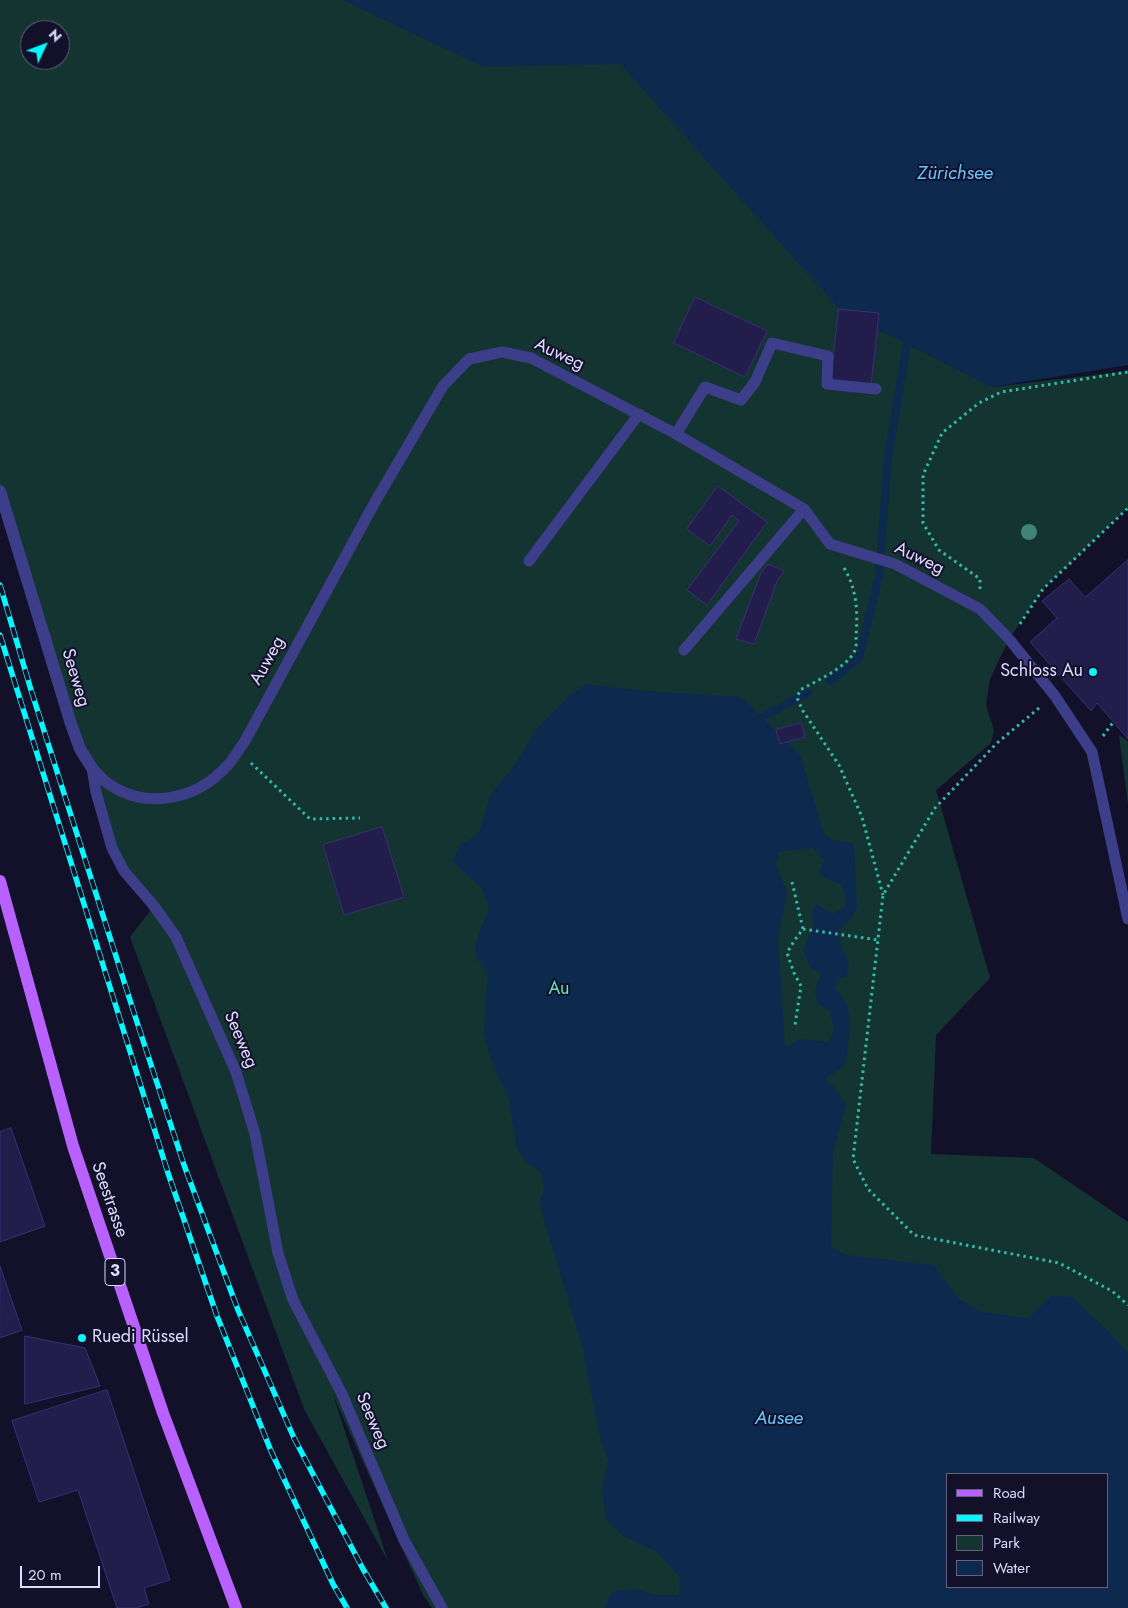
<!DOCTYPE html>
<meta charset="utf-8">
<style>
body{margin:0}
#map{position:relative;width:1128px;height:1608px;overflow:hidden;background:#13112a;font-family:Jost,sans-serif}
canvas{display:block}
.legend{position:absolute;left:946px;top:1473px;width:162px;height:115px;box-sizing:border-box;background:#13112a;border:1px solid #63617f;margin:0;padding:6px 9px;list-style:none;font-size:15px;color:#dcdaff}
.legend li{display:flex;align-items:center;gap:10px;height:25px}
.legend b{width:25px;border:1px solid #63617f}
.north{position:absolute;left:20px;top:20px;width:50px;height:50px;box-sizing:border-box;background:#13112a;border:1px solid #63617f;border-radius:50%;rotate:47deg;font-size:14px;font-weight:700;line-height:20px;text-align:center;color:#dcdaff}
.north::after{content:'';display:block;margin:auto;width:18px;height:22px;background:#07f7fe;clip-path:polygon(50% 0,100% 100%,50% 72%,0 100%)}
.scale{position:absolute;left:20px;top:1566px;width:80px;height:22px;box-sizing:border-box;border:2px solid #dcdaff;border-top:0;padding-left:6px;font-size:15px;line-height:18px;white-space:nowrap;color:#dcdaff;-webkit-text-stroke:4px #13112a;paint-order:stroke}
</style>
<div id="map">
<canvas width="1128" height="1608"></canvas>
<ul class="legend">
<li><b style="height:6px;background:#b961ff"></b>Road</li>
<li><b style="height:6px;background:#07f7fe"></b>Railway</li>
<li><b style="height:14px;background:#143431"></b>Park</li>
<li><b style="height:14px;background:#0d294d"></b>Water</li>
</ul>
<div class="north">N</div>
<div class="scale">20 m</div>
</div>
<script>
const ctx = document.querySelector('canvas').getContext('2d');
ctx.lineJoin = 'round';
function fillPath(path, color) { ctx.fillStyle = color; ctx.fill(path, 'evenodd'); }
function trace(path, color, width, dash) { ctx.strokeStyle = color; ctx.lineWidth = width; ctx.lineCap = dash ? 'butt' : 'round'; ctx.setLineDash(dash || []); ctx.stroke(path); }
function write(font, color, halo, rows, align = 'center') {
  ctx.font = font + ' Jost,sans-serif'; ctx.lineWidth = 4; ctx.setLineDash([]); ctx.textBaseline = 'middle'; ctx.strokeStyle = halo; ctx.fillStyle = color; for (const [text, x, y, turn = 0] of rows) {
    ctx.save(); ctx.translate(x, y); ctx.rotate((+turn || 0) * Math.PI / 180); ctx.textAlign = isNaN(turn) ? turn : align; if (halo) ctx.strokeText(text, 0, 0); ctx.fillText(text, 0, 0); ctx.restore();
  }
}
fillPath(new Path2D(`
 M0,0H677L992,387L1128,371V508L1043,589L1009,639L990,679L986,705L994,730L991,743L936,790L990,978L936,1035L931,1154L1034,1158L1128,1222V1608H432L423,1595L333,1395L388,1561L305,1411L130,937L150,911L140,891L124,871L80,749L0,491ZM30,30H60V60H30ZM947,1474H1107V1587H947Z
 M1119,735L1128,741V804Z`), '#143431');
fillPath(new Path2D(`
 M342,0H1128V365L992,387L841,311L620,64L484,67Z
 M586,684L647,691L742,697L800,755L824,834L832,840L854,843L857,908L852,918L839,930L842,951L849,960L847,976L838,979L835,988C838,992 842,996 845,1001C854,1019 848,1046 845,1065L825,1079L834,1087L846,1105L833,1153L831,1246L845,1255L934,1265L958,1298L981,1312L1028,1318L1051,1296L1072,1297L1108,1331L1128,1353V1608H605L611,1592L632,1589L658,1595H679L680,1577L656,1551L626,1538L606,1520L602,1489L608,1460L600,1437L582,1346L539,1203L544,1189L541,1173L526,1162L517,1149L508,1097L491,1060L484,1032L488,973L477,959L475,945L489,908L482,888L462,871L453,860L461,844L471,839L480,831L490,795L514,766L536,730L568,697ZM813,848L824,860L819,873L827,879L841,884L845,895L846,906L832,914L816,904L811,914L814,927L803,949L810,967L821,974L815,991L817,1003L830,1011L834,1030L828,1042L799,1039L788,1047L785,1044L778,939L787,892L776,865L779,852ZM947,1474H1107V1587H947Z`), '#0d294d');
trace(new Path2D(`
 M830,681L859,658L879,576L888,457L907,344
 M762,717L808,693`), '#0d294d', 8);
const building = new Path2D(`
 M695,297L767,331L745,377L674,343Z
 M839,309L879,313L871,385L831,380Z
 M718,486L767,522L707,605L687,590L739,521L732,515L710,546L687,529Z
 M1128,560V739L1097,703L1091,711L1030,642L1057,618L1042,601L1069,579L1085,597Z
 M768,564L784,571L777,581L754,644L736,639L761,573Z
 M801,723L805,737L780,744L776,730Z
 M382,827L404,897L344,915L323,845Z
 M11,1128L45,1226L0,1242V1132Z
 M0,1266L22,1330L0,1338Z
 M25,1336L85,1348L100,1386L25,1404Z
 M107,1390L170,1580L144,1588L149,1604L136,1608H117L78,1490L39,1502L12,1421Z`);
fillPath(building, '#231d4b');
trace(building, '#382f77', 1);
trace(new Path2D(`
 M844,568C857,589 858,613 856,636C856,641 857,648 854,652C846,668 816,681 800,690L797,698L803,711L839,765L862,817L883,895
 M980,589V579L939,550L923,523V475L942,433L979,403L1001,392L1128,372
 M1020,624L1043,589L1128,508
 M1039,708L997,743L935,808L883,895L853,1159L868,1189L914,1235L1059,1263L1112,1291L1128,1305
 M1103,736L1114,721
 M251,763L310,819L360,818
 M792,882L803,929L794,941L787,953L794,973L801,986L795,1025
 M803,929L878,940`), '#31bdaa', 3, [2.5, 4]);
trace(new Path2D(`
 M676,434L705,387L741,400L755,382L772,343L828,356L827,384L876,389
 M529,561L639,414
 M684,650L804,509
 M92,768C97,773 101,778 106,782C145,811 196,800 227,766C234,759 239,749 245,741L375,502L443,386L469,359L502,352L531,358L676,434L804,509L830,544L895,564L980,609L1009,639L1055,696L1092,752L1128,919
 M92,768L96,792L112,848L124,871L154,906L176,937L236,1072L255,1134L278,1253L293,1300L342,1394L404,1540L442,1608`), '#3c3e89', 11);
trace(new Path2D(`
 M0,491L71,724L80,749L92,768`), '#3c3e89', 12);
trace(new Path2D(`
 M0,881L73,1146L163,1413L236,1608`), '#b961ff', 12);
const rail = new Path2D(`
 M0,585L31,690L136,1019L184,1165L238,1310L294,1438L363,1569L386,1608
 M0,635L168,1173L217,1316L271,1451L333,1584L347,1608`);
trace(rail, '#07f7fe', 5.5);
trace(rail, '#13112a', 4, [11]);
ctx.fillStyle = '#408379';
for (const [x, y] of [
 [1029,532]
]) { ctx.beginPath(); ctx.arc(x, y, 8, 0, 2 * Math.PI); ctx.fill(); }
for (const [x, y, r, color] of [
 [1093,672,5,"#07f7fe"],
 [82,1338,5,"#07f7fe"]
]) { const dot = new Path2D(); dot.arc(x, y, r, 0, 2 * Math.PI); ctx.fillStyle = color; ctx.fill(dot); trace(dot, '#13112a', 2); }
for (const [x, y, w] of [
 [115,1272,20]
]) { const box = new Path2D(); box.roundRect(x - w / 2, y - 13.5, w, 27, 4); ctx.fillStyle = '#13112a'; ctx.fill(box); trace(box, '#dcdaff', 1); }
write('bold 16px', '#dcdaff', null, [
 ["3",115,1272]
]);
write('18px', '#dcdaff', '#13112a', [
 ["Auweg",559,355,25],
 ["Auweg",919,559,26],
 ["Auweg",268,661,-61],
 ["Seeweg",75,678,73],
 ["Seeweg",240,1040,67],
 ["Seestrasse",109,1200,71],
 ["Seeweg",372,1421,67]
]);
write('18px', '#dcdaff', '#13112a', [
 ["Schloss Au",1083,672],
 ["Ruedi Rüssel",92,1338,"left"]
], 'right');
write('18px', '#64e1b9', '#13112a', [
 ["Au",559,990]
]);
write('italic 19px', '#68c4ff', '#13112a', [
 ["Zürichsee",955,174],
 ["Ausee",779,1419]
]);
</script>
